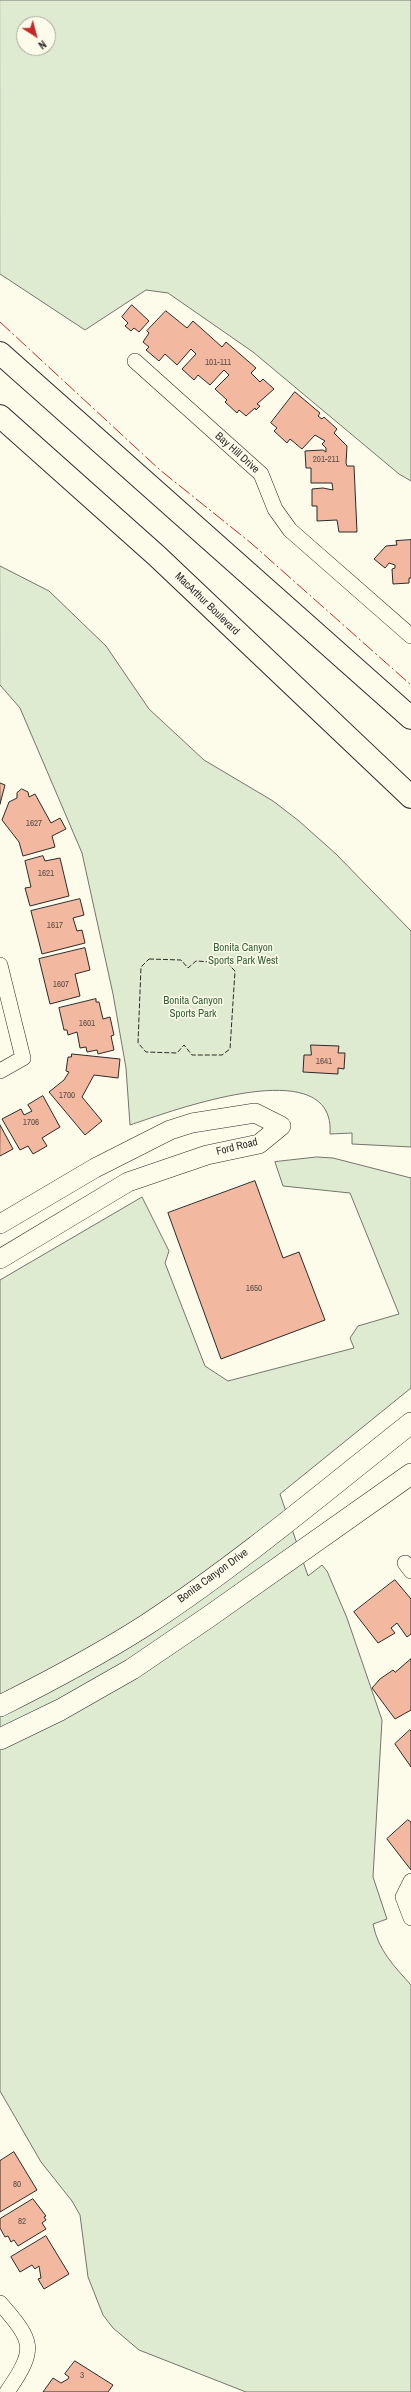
<!DOCTYPE html>
<style>
body{margin:0}
#map{position:relative;width:411px;height:2392px;overflow:hidden;background:#fdfbea;font-family:"Archivo Narrow",sans-serif}
canvas{display:block}
.north{position:absolute;left:16px;top:16px;width:40px;height:40px;box-sizing:border-box;background:#fdfbea;border:1px solid #a9a89e;border-radius:50%;rotate:144deg;font-size:11px;font-weight:700;line-height:16px;text-align:center;color:#2b2b2b}
.north::after{content:'';display:block;margin:auto;width:14px;height:18px;background:#c62828;clip-path:polygon(50% 0,100% 100%,50% 72%,0 100%)}
</style>
<div id="map">
<canvas width="411" height="2392"></canvas>
<div class="north">N</div>
</div>
<script>
const ctx = document.querySelector('canvas').getContext('2d');
ctx.lineJoin = 'round';
function fillPath(path, color) { ctx.fillStyle = color; ctx.fill(path, 'evenodd'); }
function trace(path, color, width, dash) { ctx.strokeStyle = color; ctx.lineWidth = width; ctx.lineCap = dash ? 'butt' : 'round'; ctx.setLineDash(dash || []); ctx.stroke(path); }
function write(font, color, halo, rows, align = 'center') {
  ctx.font = font + ' "Archivo Narrow",sans-serif'; ctx.lineWidth = 3; ctx.setLineDash([]); ctx.textBaseline = 'middle'; ctx.strokeStyle = halo; ctx.fillStyle = color; for (const [text, x, y, turn = 0] of rows) {
    ctx.save(); ctx.translate(x, y); ctx.rotate((+turn || 0) * Math.PI / 180); ctx.textAlign = isNaN(turn) ? turn : align; if (halo) ctx.strokeText(text, 0, 0); ctx.fillText(text, 0, 0); ctx.restore();
  }
}
const green = new Path2D(`
 M0,0H411V481L399,474L253,352L168,293L146,290L85,330L0,274ZM24,24H48V48H24Z
 M0,566L49,591L106,646L149,709L204,760L273,801L299,821L336,854L411,931V1147L352,1144V1133L330,1134C336,1049 169,1112 130,1125L126,1068L113,994L82,853L20,708L0,685Z
 M317,1157L333,1158L411,1178V1388L280,1494L308,1576L322,1565L327,1571L347,1618L382,1720L373,1877L387,1919L373,1924C378,1950 394,1966 411,1985V2392H246L139,2350L113,2328L103,2315L88,2277L80,2215L72,2201L41,2162L0,2091V1280L142,1197L169,1251L165,1263L205,1366L228,1381L354,1348L350,1338L358,1326L399,1314L350,1193L283,1186L275,1162Z`);
fillPath(green, '#deebd1');
trace(green, '#74746e', 1);
const building = new Path2D(`
 M132,305L149,321L139,332L134,328L131,331L125,326L128,323L122,317Z
 M166,311L187,328L193,321L222,347L226,342L256,368L251,373L260,382L263,379L274,389L257,404L260,406L256,410L255,408L246,416L239,410L237,413L225,402L227,400L215,389L229,375L224,370L210,385L198,375L194,380L182,369L196,354L191,349L177,365L165,354L159,361L146,350L149,347L143,342L149,333L147,331Z
 M295,392L320,413L318,416L322,419L324,417L337,429L334,433L347,446L346,463L347,466H354L357,532H339L337,520L317,521V506H312V489L323,488L333,490L332,483H311V468H306L305,451L323,450L326,452V448L322,444L325,441L315,435L302,449L290,439L287,443L274,431L277,428L271,423Z
 M411,540V578H409V583L393,584L392,569L395,568V565L389,563L385,568L374,559L386,546L397,545L396,541Z
 M0,783L5,785L0,804Z
 M22,789L28,792L29,797L35,794L51,823L60,818L66,829L52,836L55,847L23,856L19,842L2,820L9,802L17,798V793Z
 M43,856L45,861L60,858L69,896L30,906L25,888L31,887L25,861Z
 M80,899L84,915L73,918L77,931L82,930L85,943L42,954L31,911Z
 M85,948L90,970L75,974L80,996L50,1004L39,959Z
 M96,999V1002H99L103,1019L110,1017L114,1035L111,1036L114,1050L98,1054L97,1050L87,1052L86,1047L80,1048L77,1032L68,1035L67,1030H64L59,1008Z
 M311,1045L339,1046L338,1053H345L344,1069L338,1068V1074L303,1072L304,1055H311Z
 M72,1054L120,1059L118,1078L94,1075L82,1097L102,1121L85,1135L49,1092L64,1080L69,1072L66,1071L68,1057H71Z
 M43,1096L60,1127L42,1138L47,1146L33,1154L28,1146L20,1150L2,1119L21,1109L24,1115L32,1111L28,1105Z
 M0,1125L13,1149L0,1156Z
 M255,1181L283,1258L299,1252L325,1320L221,1359L168,1213Z
 M395,1580L411,1599V1634L407,1637L397,1623L391,1628L395,1633L378,1643L354,1612Z
 M411,1659V1710L395,1719L372,1688L380,1679L393,1670L395,1672Z
 M410,1730L411,1731V1767L395,1744Z
 M408,1820L411,1822V1870L387,1839Z
 M14,2152L37,2190L0,2212V2161Z
 M33,2199L46,2216L44,2217L46,2220L42,2223L46,2229L18,2246L14,2240L11,2242L8,2236L5,2237L0,2228V2219Z
 M46,2236L69,2274L44,2289L38,2279L41,2278L39,2266L35,2269L32,2265L20,2272L11,2257Z
 M75,2361L113,2385L108,2392H43L53,2378L61,2383L68,2379L69,2377L65,2374Z`);
fillPath(building, '#f2b8a0');
trace(building, '#2b2b2b', 1);
const minor = new Path2D(`
 M135,361L261,474L275,509L290,530L411,636
 M0,965L23,1058L0,1071
 M405,1563L411,1571
 M411,1881L403,1897L411,1918
 M0,2303C34,2342 37,2348 7,2392`);
const tertiary = new Path2D(`
 M0,1224L95,1168L170,1130L192,1123L255,1113L281,1126L259,1144L207,1155L128,1182L0,1259`);
const secondary = new Path2D(`
 M0,1706C50,1681 99,1655 146,1625C239,1564 324,1492 411,1423
 M0,1739L60,1710L132,1669L207,1618L411,1474`);
const primary = new Path2D(`
 M0,353L411,718
 M0,416L157,556L411,797`);
trace(minor, '#2b2b2b', 16);
trace(tertiary, '#2b2b2b', 20);
trace(secondary, '#2b2b2b', 22);
trace(primary, '#2b2b2b', 24);
trace(minor, '#fdfbea', 15);
trace(tertiary, '#fdfbea', 19);
trace(secondary, '#fdfbea', 21);
trace(primary, '#fdfbea', 22);
trace(new Path2D(`
 M149,959L181,960L188,968L196,961L227,963L235,971L230,1049L222,1055H192L184,1045L177,1053L146,1052L138,1043L141,967Z`), '#2b2b2b', 1, [5, 2]);
trace(new Path2D(`
 M0,322L160,470L251,543L411,685`), '#c62828', 1, [14, 3, 2, 3]);
write('9px', '#5d4e48', null, [
 ["101-111",218,363],
 ["201-211",326,460],
 ["1627",34,824],
 ["1621",46,874],
 ["1617",55,926],
 ["1607",61,985],
 ["1601",87,1024],
 ["1641",324,1062],
 ["1700",67,1096],
 ["1706",31,1123],
 ["1650",254,1289],
 ["80",17,2185],
 ["82",22,2222],
 ["3",82,2376]
]);
write('11px', '#2b2b2b', '#fdfbea', [
 ["Bay Hill Drive",237,453,42],
 ["MacArthur Boulevard",207,604,44],
 ["Ford Road",237,1147,-14],
 ["Bonita Canyon Drive",213,1576,-36]
]);
write('11px', '#34623c', '#fdfbea', [
 ["Bonita Canyon",243,948],
 ["Sports Park West",243,961],
 ["Bonita Canyon",193,1001],
 ["Sports Park",193,1014]
]);
</script>
